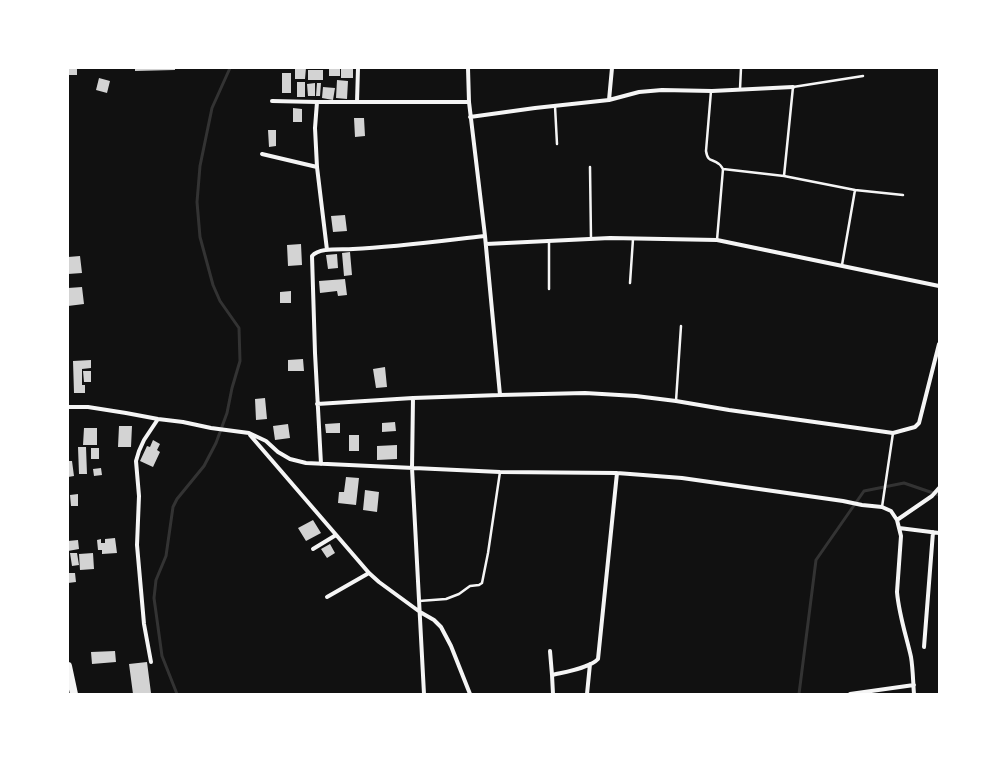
<!DOCTYPE html>
<style>
body{margin:0}
#map{position:relative;width:1007px;height:762px;overflow:hidden;background:#111;font-family:Manrope,sans-serif}
canvas{display:block}
.frame{position:absolute;inset:0;border:69px solid #fff;pointer-events:none}
</style>
<div id="map">
<canvas width="1007" height="762"></canvas>
<div class="frame"></div>
</div>
<script>
const ctx = document.querySelector('canvas').getContext('2d');
ctx.lineJoin = 'round';
function trace(path, color, width, dash) { ctx.strokeStyle = color; ctx.lineWidth = width; ctx.lineCap = dash ? 'butt' : 'round'; ctx.setLineDash(dash || []); ctx.stroke(path); }
function fillPath(path, color) { ctx.fillStyle = color; ctx.fill(path, 'evenodd'); }
trace(new Path2D(`
 M177,694L162,656L154,598L156,580L166,556L173,507L177,499L204,466L216,443L227,413L232,388L240,361L239,328L220,301L213,285L200,237L197,202L200,166L212,108L230,68
 M799,694L816,560L864,491L904,483L939,495`), '#333', 3);
fillPath(new Path2D(`
 M68,68H77V75H68Z
 M135,68H175V70L135,71Z
 M295,68H306L305,79H295Z
 M329,68H340V76H329Z
 M341,68H353V78H341Z
 M308,70H323V80H308Z
 M282,73H291V93H282Z
 M99,78L110,81L107,93L96,90Z
 M337,80L348,81L347,99L336,98Z
 M297,82H305V97H297Z
 M315,83V96H308L307,84Z
 M317,83H321L320,96H316Z
 M323,87L335,88L333,100L322,98Z
 M293,108L302,109V122H293Z
 M354,118H364L365,136L355,137Z
 M268,130H276V146L269,147Z
 M345,215L347,231L333,232L331,216Z
 M301,244L302,265L288,266L287,245Z
 M350,252L352,275L344,276L342,253Z
 M337,254L338,268L328,269L326,255Z
 M80,256L82,273L68,274V257Z
 M345,279L347,295L338,296L337,291L320,293L319,281Z
 M82,287L84,304L68,306V288Z
 M291,291V303H280V292Z
 M303,359L304,371H288V360Z
 M91,360V368L82,369V385H85V393H74L73,361Z
 M385,367L387,387L376,388L373,369Z
 M83,371H91V382H84Z
 M265,398L267,419L256,420L255,399Z
 M395,422L396,431L382,432V423Z
 M340,423V433H326L325,424Z
 M288,424L290,438L275,440L273,426Z
 M119,426H132L131,447H118Z
 M84,428H97V445H83Z
 M349,435H359V451H349Z
 M153,440L160,444L157,450L160,452L153,467L140,461L147,446L150,447Z
 M397,445V459L377,460V446Z
 M78,447H86L87,474H79Z
 M91,448H99V459H91Z
 M68,461H72L74,476L68,477Z
 M101,468L102,475L94,476L93,469Z
 M346,477L359,478L356,505L338,503L339,492H344Z
 M365,490L379,492L377,512L363,510Z
 M78,494V506H71L70,495Z
 M313,520L321,533L306,541L298,528Z
 M115,538L117,553L102,554V550H98L97,540L101,539V543H105V539Z
 M78,540L79,549L68,551V541Z
 M330,544L335,553L327,558L321,549Z
 M70,553H77L79,565L72,566Z
 M93,553L94,569L80,570L79,554Z
 M68,573H75L76,582L68,583Z
 M115,651L116,662L92,664L91,652Z
 M147,662L151,693L133,694L129,664Z`), '#d3d3d3');
trace(new Path2D(`
 M740,89L741,68
 M711,91L706,151C708,163 712,158 719,164C721,165 722,168 723,169L717,240
 M555,106L557,144
 M590,167L591,239
 M723,169L784,176L855,190
 M784,176L793,87L863,76
 M549,241V289
 M842,265L855,190L903,195
 M630,283L633,239
 M676,401L681,326
 M882,507L893,433
 M419,601L446,599L459,594L470,586L479,585L482,583L488,553L500,472`), '#f5f5f5', 2.5);
trace(new Path2D(`
 M609,100L612,68
 M272,101L317,102
 M357,102L358,68
 M470,117L535,108L609,100L639,92L662,90L712,91L793,87
 M262,154L317,167
 M486,244L610,238L717,240L939,286
 M327,250L317,167L315,128L317,102H469
 M500,395L585,393L636,396L676,401L729,410L893,433L915,427L919,423L939,344
 M317,404L413,398
 M68,407H88L126,413L158,419L183,422L211,428L249,433L266,441L278,452L290,459L306,463L500,472L617,473L682,478L843,501L862,505L882,507L891,511L897,520L901,536L897,592C899,615 906,635 911,657C913,669 913,682 914,694
 M250,435L369,573L379,582L420,612L434,620L441,627L451,646L470,694
 M321,464L315,353L312,256C320,247 341,250 353,249C397,247 441,241 485,236
 M897,520L932,496L939,488
 M899,528L939,533
 M313,549L336,535
 M327,597L369,573
 M924,647L933,532
 M550,651L552,675
 M151,662L144,624L137,545L139,496L136,461L139,451L144,440L158,419
 M424,694L412,468L413,398L500,395L485,236L469,102L468,68
 M553,694L552,675C564,672 590,668 598,659L617,473
 M587,694L590,664
 M850,694L914,685`), '#f5f5f5', 4);
trace(new Path2D(`
 M68,666L74,694`), '#f5f5f5', 8);
</script>
